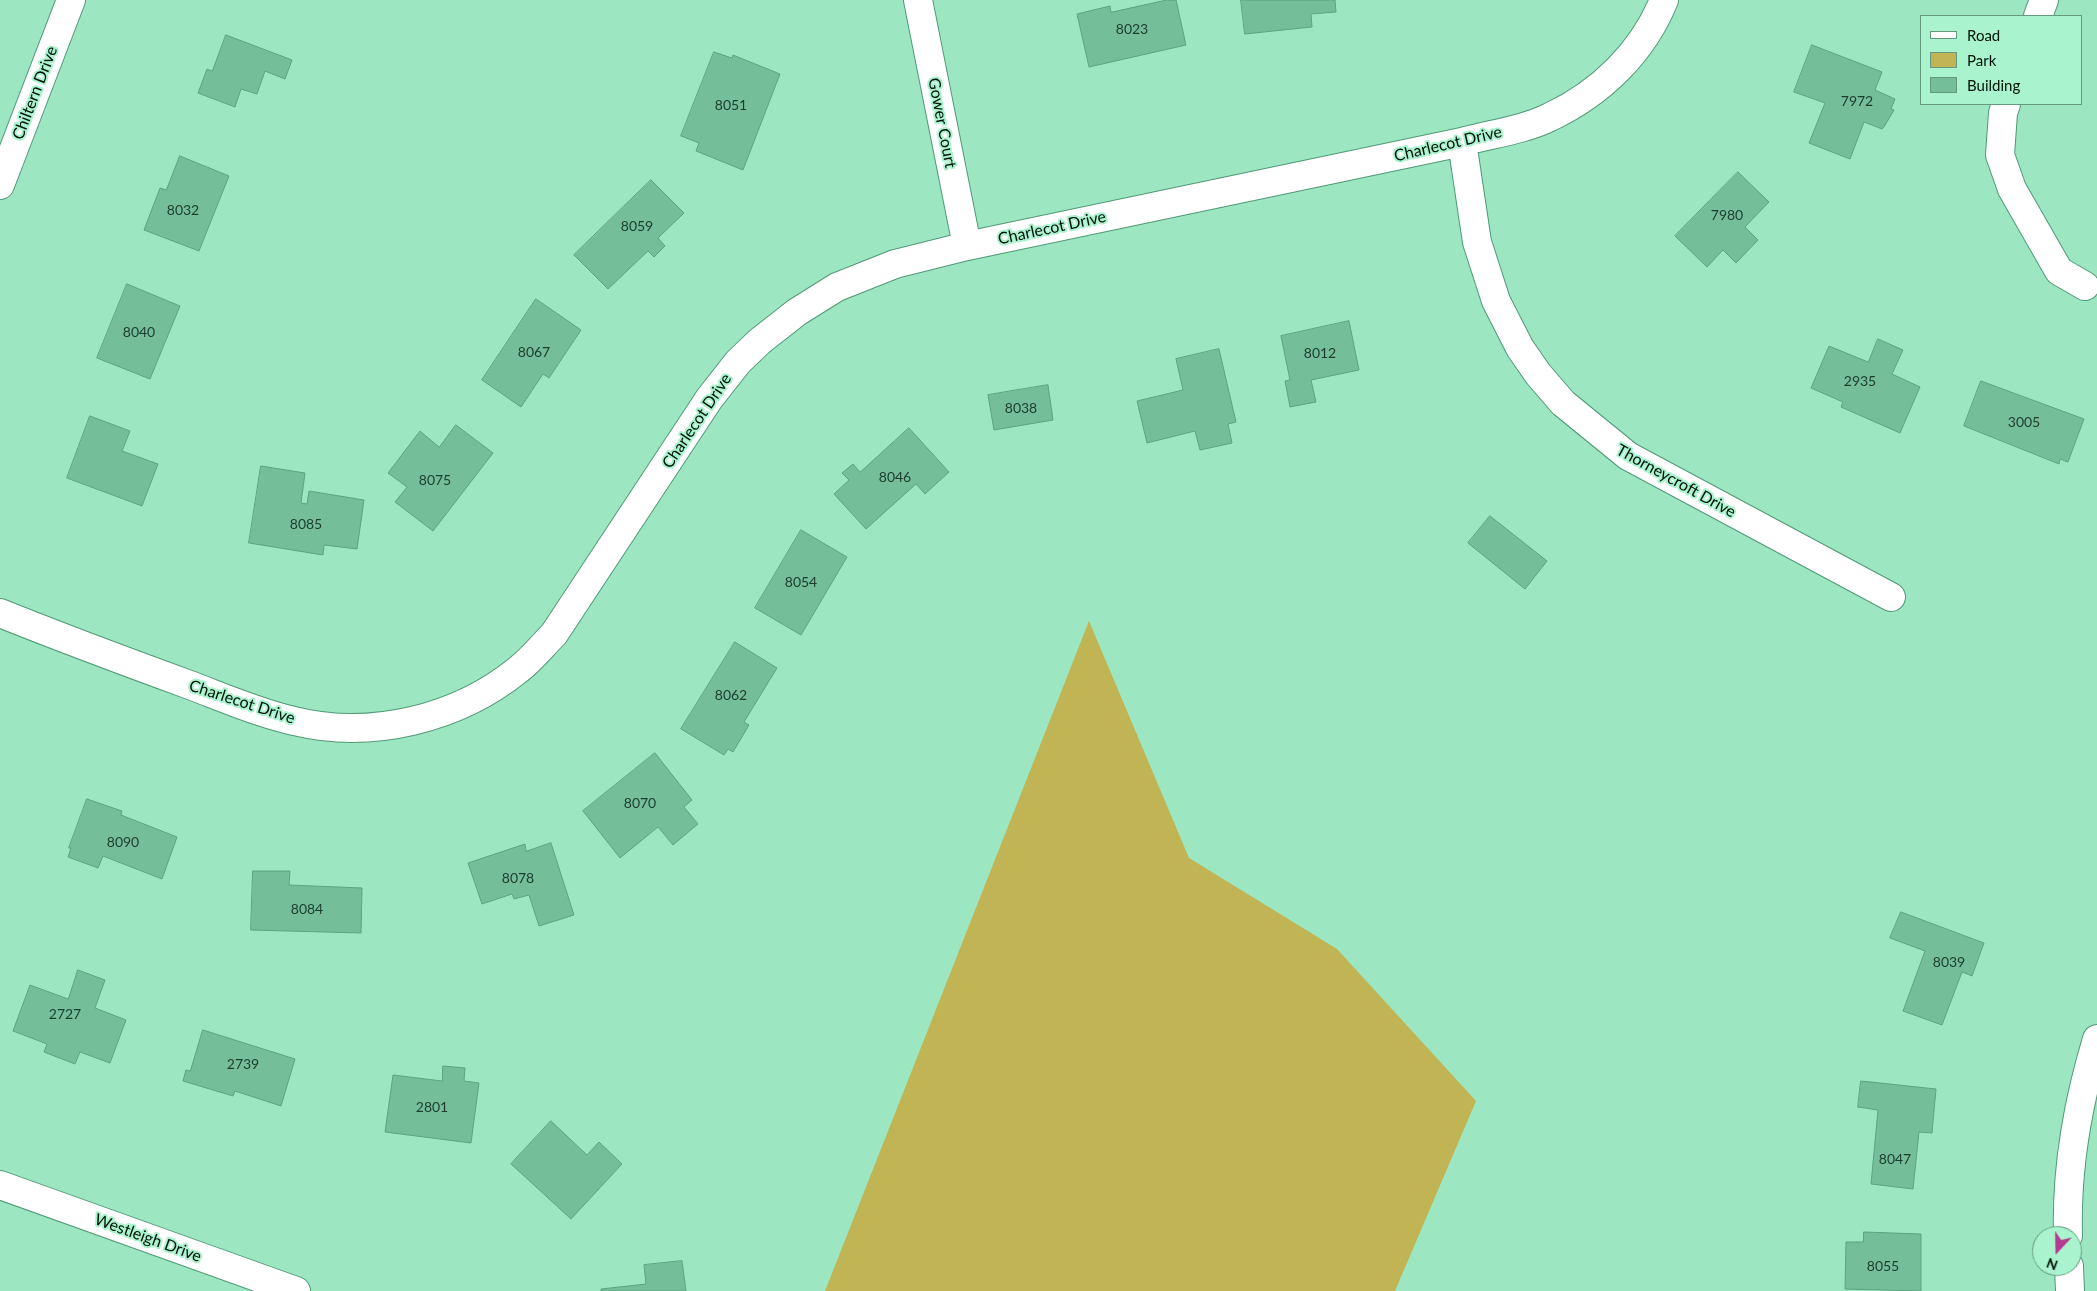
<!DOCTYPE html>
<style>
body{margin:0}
#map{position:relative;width:2097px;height:1291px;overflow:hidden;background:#9ce7c1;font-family:Lato,sans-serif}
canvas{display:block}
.legend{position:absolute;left:1920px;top:15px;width:162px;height:90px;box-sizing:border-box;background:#a9f4ce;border:1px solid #65997e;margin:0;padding:6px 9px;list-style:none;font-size:15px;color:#001107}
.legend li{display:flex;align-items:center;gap:10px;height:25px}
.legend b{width:25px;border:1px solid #65997e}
.north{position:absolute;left:2032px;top:1226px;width:50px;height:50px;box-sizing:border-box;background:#a9f4ce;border:1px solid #65997e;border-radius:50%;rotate:201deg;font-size:14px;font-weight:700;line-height:20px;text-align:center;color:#001107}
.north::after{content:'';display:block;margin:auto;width:18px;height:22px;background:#b43b8f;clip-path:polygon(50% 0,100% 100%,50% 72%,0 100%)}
</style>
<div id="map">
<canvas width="2097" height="1291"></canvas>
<ul class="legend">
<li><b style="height:6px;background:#fff"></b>Road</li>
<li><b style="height:14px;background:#c0b454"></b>Park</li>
<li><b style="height:14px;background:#74be9a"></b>Building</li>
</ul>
<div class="north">N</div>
</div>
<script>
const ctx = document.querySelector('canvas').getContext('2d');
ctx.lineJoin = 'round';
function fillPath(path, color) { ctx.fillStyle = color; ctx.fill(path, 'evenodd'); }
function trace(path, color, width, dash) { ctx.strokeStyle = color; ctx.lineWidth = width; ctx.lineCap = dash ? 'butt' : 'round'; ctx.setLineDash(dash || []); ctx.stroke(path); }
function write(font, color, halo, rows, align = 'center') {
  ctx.font = font + ' Lato,sans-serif'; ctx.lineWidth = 4; ctx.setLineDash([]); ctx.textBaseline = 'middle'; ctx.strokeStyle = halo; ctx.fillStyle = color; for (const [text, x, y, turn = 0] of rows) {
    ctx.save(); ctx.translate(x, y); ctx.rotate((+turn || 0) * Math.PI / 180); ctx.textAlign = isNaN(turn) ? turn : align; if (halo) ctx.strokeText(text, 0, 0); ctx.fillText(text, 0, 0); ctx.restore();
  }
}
fillPath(new Path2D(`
 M1089,621L1189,858L1337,949L1476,1101L1395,1291H825Z`), '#c0b454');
const building = new Path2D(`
 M1167,0H1176L1186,45L1089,67L1077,14L1110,6L1111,12Z
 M1241,0H1335L1336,12L1311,14L1312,27L1245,34Z
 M226,35L292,60L285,79L265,71L257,94L241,89L235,107L198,93L207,69L212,71Z
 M1812,45L1882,72L1875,90L1895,99L1891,109L1894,110L1884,127L1882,129L1864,122L1850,159L1809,143L1825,103L1794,92Z
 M714,52L732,58L733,55L780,74L743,170L696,151L699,143L681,136Z
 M180,156L229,176L199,251L144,230L160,188L166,190Z
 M1738,172L1769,202L1745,227L1758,240L1736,263L1723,250L1707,267L1675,236Z
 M651,180L684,213L658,238L665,246L654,257L648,251L608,289L574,255Z
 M127,284L180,306L150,379L97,358Z
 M536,299L581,330L549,378L543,374L521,407L482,380Z
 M1349,321L1359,370L1311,380L1316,402L1290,407L1285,381L1290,380L1281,336Z
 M1878,339L1903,350L1892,374L1920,387L1900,433L1841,407L1843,402L1811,388L1829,346L1868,362Z
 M1219,349L1236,422L1228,424L1232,443L1200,450L1195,431L1147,443L1137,401L1183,390L1176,359Z
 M1981,381L2084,419L2068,462L2060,459L2059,464L1964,426Z
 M1048,385L1053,420L994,430L988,395Z
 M90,416L130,431L122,451L158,464L142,506L67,478Z
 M456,425L493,453L433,531L395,502L407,487L388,473L420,431L439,447Z
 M909,428L949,472L925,494L916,484L866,529L834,494L849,480L842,473L853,464L860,472Z
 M261,466L305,473L301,503L307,504L309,491L364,500L357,549L324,545L323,555L249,543Z
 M1490,516L1547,561L1525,589L1468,543Z
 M801,530L847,557L801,635L755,608Z
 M735,642L777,668L744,722L749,725L733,752L728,749L724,755L681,729Z
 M655,753L692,800L684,807L698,824L673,845L658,827L620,858L583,811Z
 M87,799L122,811L121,815L177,837L162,879L103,856L98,868L68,857L71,848H69Z
 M551,843L574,915L539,926L529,895L514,899L512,894L482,904L468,863L525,844L526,851Z
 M253,871H290L289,885L362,888L361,933L251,930Z
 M1901,912L1984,943L1972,976L1962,972L1942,1025L1903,1011L1925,951L1890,938Z
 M78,970L105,980L95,1008L126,1020L110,1063L80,1052L75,1064L44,1052L47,1044L13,1031L30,985L68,999Z
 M203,1030L295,1059L281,1106L235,1091L233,1096L183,1081L186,1070L190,1071Z
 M443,1066L465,1068L464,1081L479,1083L471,1143L385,1132L393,1075L442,1081Z
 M1861,1081L1936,1089L1932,1133L1919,1132L1913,1189L1871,1184L1878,1110L1858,1107Z
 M551,1121L587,1155L599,1142L622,1164L571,1219L511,1164Z
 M1864,1232L1921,1234V1291L1845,1289L1846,1242H1863Z
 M682,1261L686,1291H601V1289L646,1284L644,1265Z`);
fillPath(building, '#74be9a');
trace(building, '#5ba481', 1);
const minor = new Path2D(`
 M918,0L967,246
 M2038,16L2044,0
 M2006,104L2003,113L2000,155L2012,189L2059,271L2085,286
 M1462,142L1477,242L1496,301L1520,348L1538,374L1563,403L1628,456L1891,597
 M0,185L71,0
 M0,613C62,638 124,661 187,684C222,697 258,713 294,721C371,740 458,719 519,669C532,659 542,646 554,634L709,399L738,362L760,341L797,312L837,287L895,264L967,246L1462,142C1491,134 1524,130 1550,117C1601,93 1643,52 1664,0
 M0,1185L296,1291
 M2068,1236C2066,1170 2078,1102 2097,1039
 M2069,1266L2070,1291`);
trace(minor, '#509977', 30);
trace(minor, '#fff', 28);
write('14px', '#1d3c2c', null, [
 ["8023",1132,29],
 ["7972",1857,101],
 ["8051",731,105],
 ["8032",183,210],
 ["7980",1727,215],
 ["8059",637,226],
 ["8040",139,332],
 ["8067",534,352],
 ["8012",1320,353],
 ["2935",1860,381],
 ["8038",1021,408],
 ["3005",2024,422],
 ["8046",895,477],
 ["8075",435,480],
 ["8085",306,524],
 ["8054",801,582],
 ["8062",731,695],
 ["8070",640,803],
 ["8090",123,842],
 ["8078",518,878],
 ["8084",307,909],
 ["8039",1949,962],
 ["2727",65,1014],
 ["2739",243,1064],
 ["2801",432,1107],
 ["8047",1895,1159],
 ["8055",1883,1266]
]);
write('16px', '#001107', '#a9f4ce', [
 ["Chiltern Drive",35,93,-69],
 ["Gower Court",942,123,79],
 ["Charlecot Drive",1448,144,-13],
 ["Charlecot Drive",1052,228,-12],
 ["Charlecot Drive",697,421,-56],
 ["Thorneycroft Drive",1676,481,29],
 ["Charlecot Drive",242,702,18],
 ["Westleigh Drive",148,1238,20]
]);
</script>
